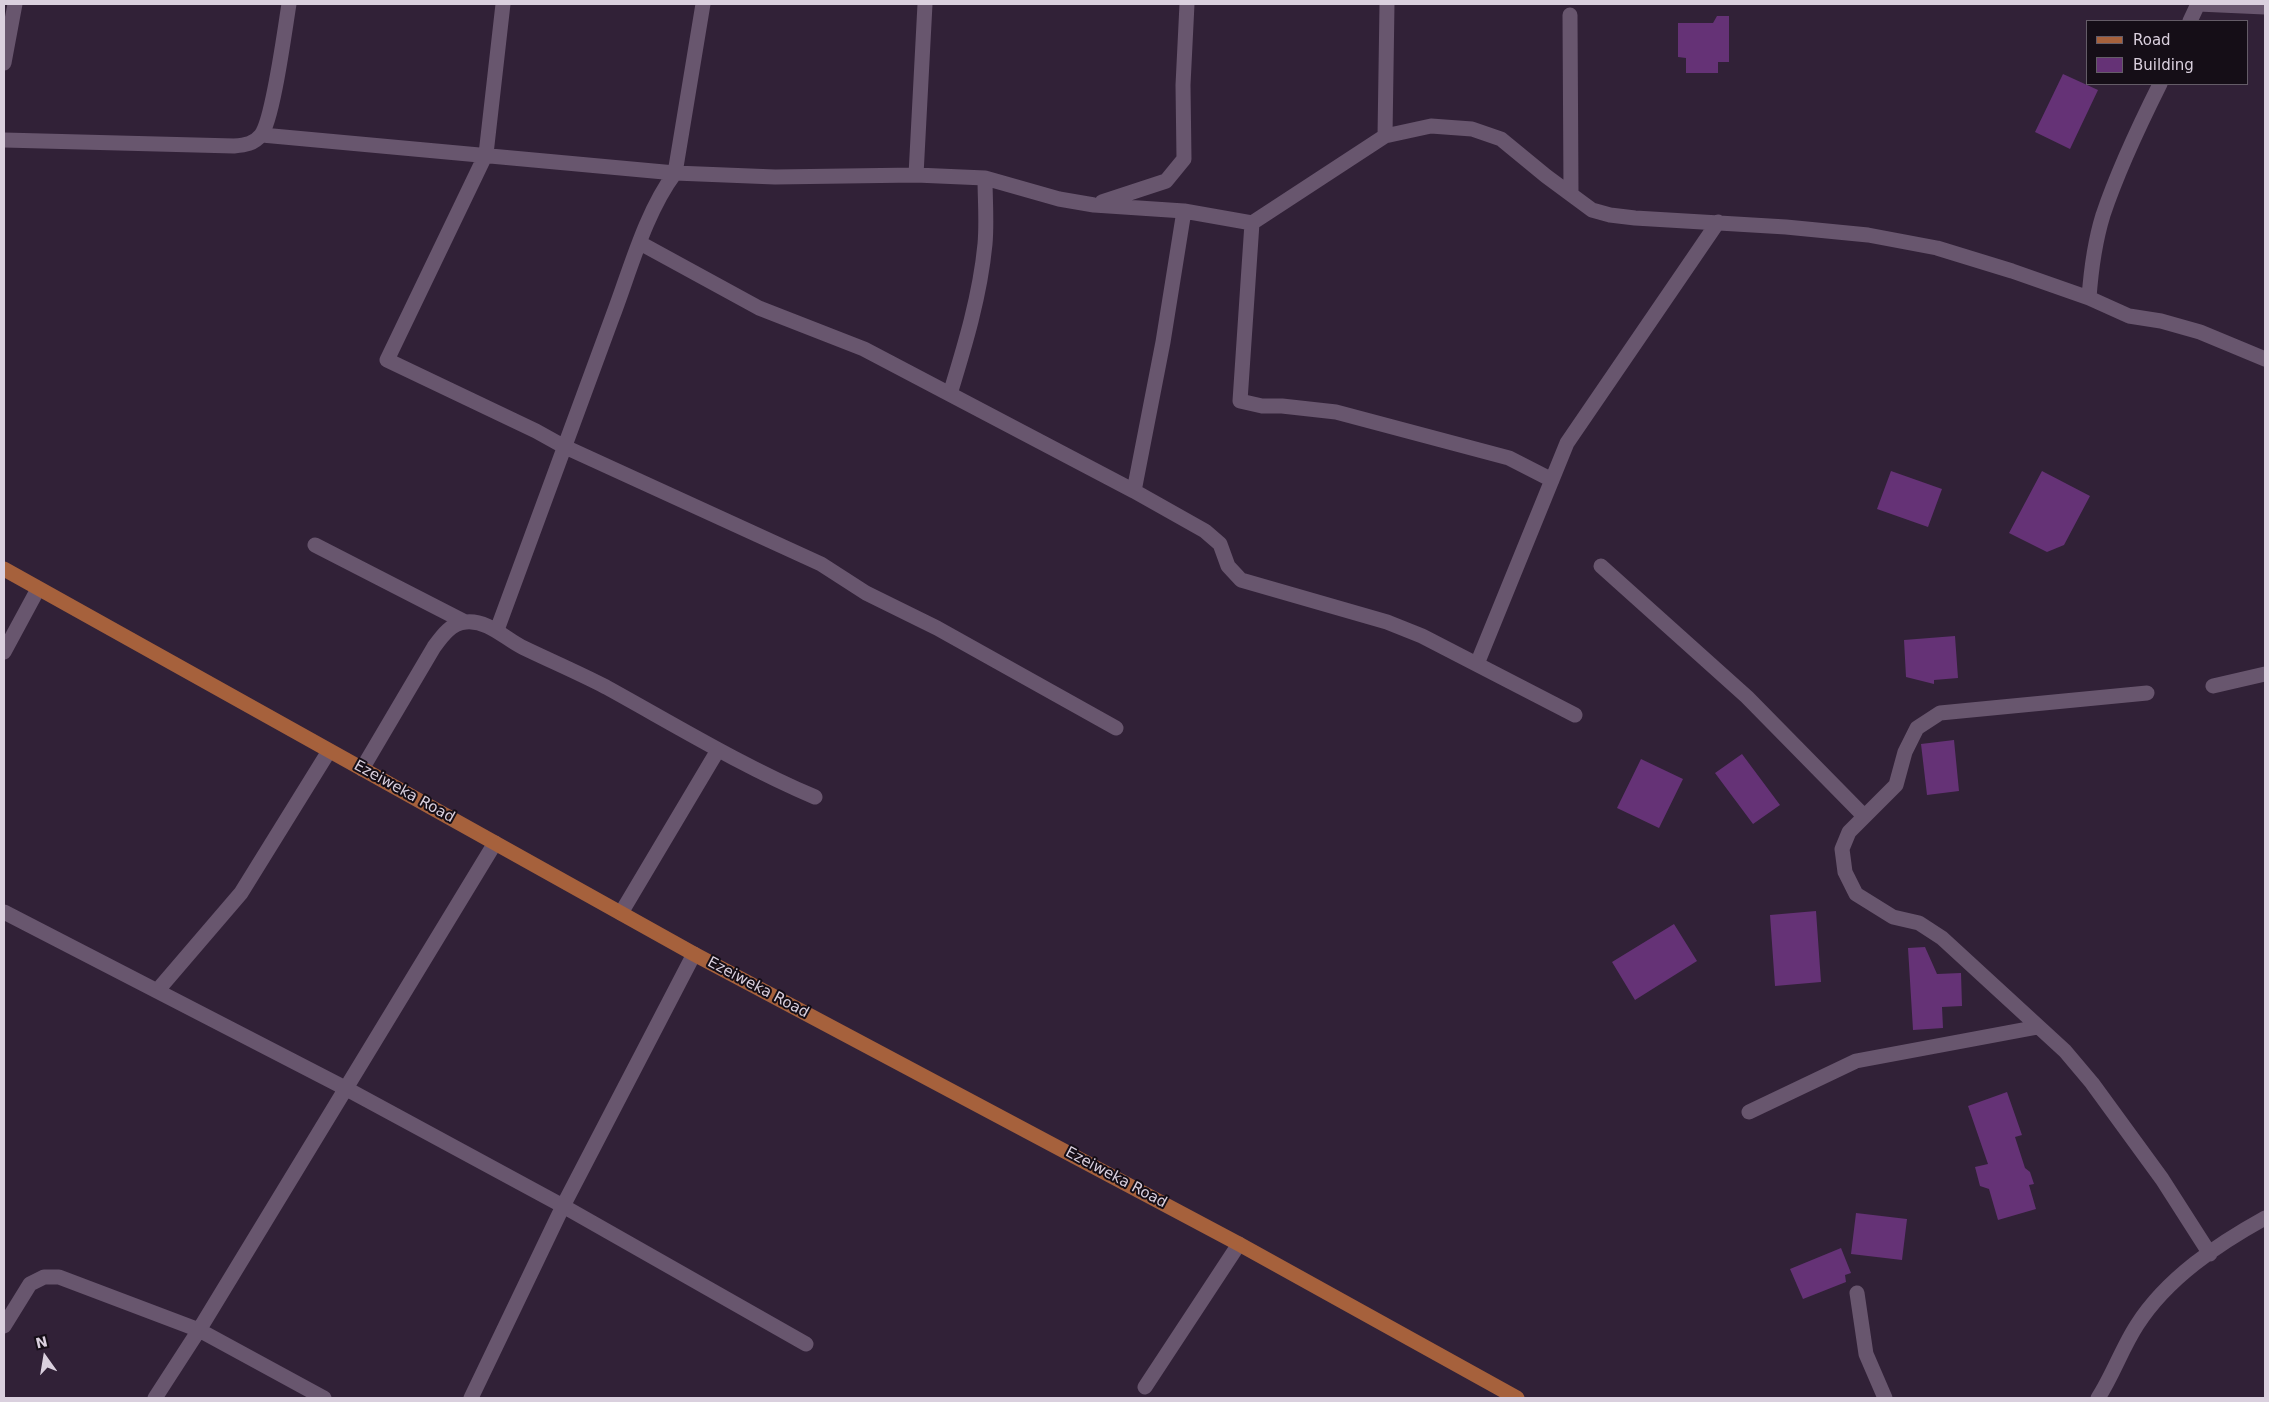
<!DOCTYPE html>
<style>
body{margin:0}
#map{position:relative;width:2269px;height:1402px;overflow:hidden;background:#312137;font-family:"DejaVu Sans",sans-serif}
canvas{display:block}
.frame{position:absolute;inset:0;border:5px solid #dad0de;pointer-events:none}
.legend{position:absolute;left:2086px;top:20px;width:162px;height:65px;box-sizing:border-box;background:#150e17;border:1px solid #645c67;margin:0;padding:6px 9px;list-style:none;font-size:15px;color:#dad0de}
.legend li{display:flex;align-items:center;gap:10px;height:25px}
.legend b{width:25px;border:1px solid #645c67}
.north{position:absolute;left:20px;top:1332px;width:50px;height:50px;-webkit-text-stroke:4px #150e17;paint-order:stroke;rotate:347deg;font-size:14px;font-weight:700;line-height:20px;text-align:center;color:#dad0de}
.north::after{content:'';display:block;margin:auto;width:18px;height:22px;background:#dad0de;clip-path:polygon(50% 0,100% 100%,50% 72%,0 100%)}
</style>
<div id="map">
<canvas width="2269" height="1402"></canvas>
<div class="frame"></div>
<ul class="legend">
<li><b style="height:6px;background:#a6613c"></b>Road</li>
<li><b style="height:14px;background:#653276"></b>Building</li>
</ul>
<div class="north">N</div>
</div>
<script>
const ctx = document.querySelector('canvas').getContext('2d');
ctx.lineJoin = 'round';
function fillPath(path, color) { ctx.fillStyle = color; ctx.fill(path, 'evenodd'); }
function trace(path, color, width, dash) { ctx.strokeStyle = color; ctx.lineWidth = width; ctx.lineCap = dash ? 'butt' : 'round'; ctx.setLineDash(dash || []); ctx.stroke(path); }
function write(font, color, halo, rows, align = 'center') {
  ctx.font = font + ' "DejaVu Sans",sans-serif'; ctx.lineWidth = 4; ctx.setLineDash([]); ctx.textBaseline = 'middle'; ctx.strokeStyle = halo; ctx.fillStyle = color; for (const [text, x, y, turn = 0] of rows) {
    ctx.save(); ctx.translate(x, y); ctx.rotate((+turn || 0) * Math.PI / 180); ctx.textAlign = isNaN(turn) ? turn : align; if (halo) ctx.strokeText(text, 0, 0); ctx.fillText(text, 0, 0); ctx.restore();
  }
}
fillPath(new Path2D(`
 M1717,16H1729V62H1718V73H1686V58L1678,57V23H1713Z
 M2063,74L2098,90L2070,149L2035,132Z
 M1891,471L1942,489L1928,527L1877,509Z
 M2042,471L2090,496L2064,545L2047,552L2009,533Z
 M1955,636L1958,678L1934,680V684L1906,677L1904,640Z
 M1954,740L1959,791L1927,795L1921,744Z
 M1742,754L1780,805L1753,824L1715,773Z
 M1641,759L1683,779L1659,828L1617,808Z
 M1816,911L1821,982L1775,986L1770,915Z
 M1674,924L1697,961L1635,1000L1612,962Z
 M1925,947L1937,974L1961,973L1962,1006L1942,1007L1943,1028L1913,1030L1908,948Z
 M2007,1092L2022,1135L2015,1137L2025,1168L2030,1172L2034,1184L2029,1185L2036,1209L1998,1220L1989,1189L1980,1186L1975,1167L1988,1164L1968,1106Z
 M1856,1213L1907,1219L1902,1260L1851,1254Z
 M1841,1248L1851,1273L1845,1275L1846,1282L1803,1299L1790,1269Z`), '#653276');
trace(new Path2D(`
 M503,4L486,154L387,360L536,431L563,446L821,564L866,593L937,628L1116,728
 M2198,4L2265,7
 M1570,15L1571,193
 M2190,21L2198,4
 M4,63L15,4
 M262,135L675,173L775,177L916,175L985,178L1059,199L1094,205L1184,211L1252,223L1385,136L1431,126L1472,129L1501,139L1546,176L1592,210L1610,215L1635,218L1786,227L1868,235L1937,248L2012,271L2089,298L2129,316L2161,321L2200,332L2265,359
 M1385,136L1387,4
 M4,140L234,146C245,145 254,144 261,135C273,120 285,28 289,4
 M916,175L925,4
 M1102,202L1166,181L1184,159L1183,85L1187,4
 M1252,223L1240,401L1262,406H1282L1336,412L1509,458L1552,480
 M640,243L759,308L864,349L1134,491L1205,531L1220,544L1228,566L1241,580L1387,622L1422,636L1575,715
 M2089,298C2091,270 2095,241 2103,215C2118,170 2139,126 2160,84
 M950,394C965,345 980,296 985,244C987,222 985,199 985,178
 M1134,491L1163,342L1184,211
 M315,545L465,622
 M1601,566L1747,697L1864,816
 M497,630C535,526 573,422 612,318C630,271 645,213 675,173L703,4
 M4,652L38,589
 M1477,664L1567,443L1718,222
 M2213,686L2265,674
 M2147,693L1940,713L1917,728L1905,752L1896,785L1849,832L1842,849L1845,872L1856,894L1893,917L1919,923L1942,938L2065,1051L2092,1083L2162,1179L2210,1254
 M362,769L434,647C442,636 451,623 466,622C489,620 505,639 524,648C551,661 579,673 606,687C675,725 742,766 815,797
 M4,912L345,1088L563,1206L806,1344
 M621,913L718,750
 M157,991L241,893L329,751
 M1749,1112L1856,1061L2038,1027
 M1857,1293L1866,1354L1885,1398
 M4,1326L30,1284L44,1277H59L199,1330L324,1398
 M1145,1387L1239,1244
 M155,1398L199,1330L495,843
 M471,1398L563,1206L694,954
 M2098,1398C2113,1375 2122,1348 2137,1325C2167,1278 2218,1244 2265,1218`), '#68566e', 15);
trace(new Path2D(`
 M4,569L694,954L1239,1244L1517,1398`), '#a6613c', 15);
write('15px', '#dad0de', '#150e17', [
 ["Ezeiweka Road",404,792,29],
 ["Ezeiweka Road",758,988,28],
 ["Ezeiweka Road",1116,1178,28]
]);
</script>
